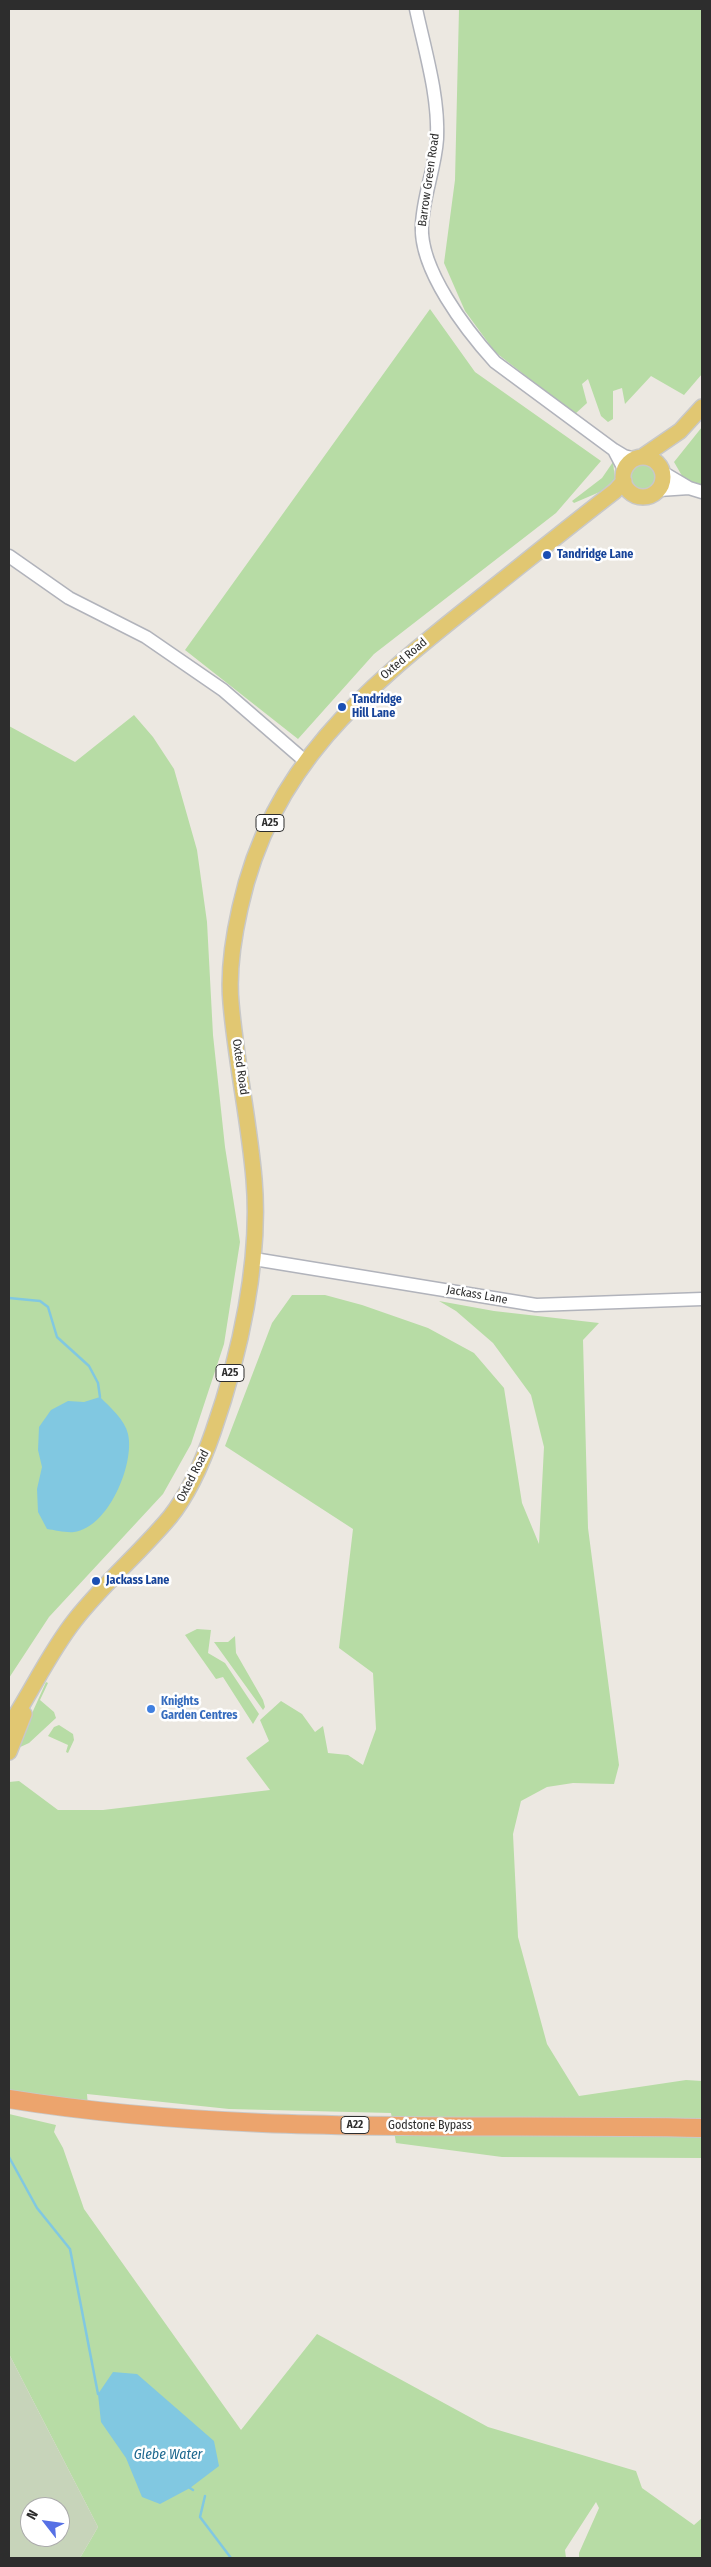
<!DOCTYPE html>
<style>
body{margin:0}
#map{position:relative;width:711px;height:2567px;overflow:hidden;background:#ece8e1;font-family:"Fira Sans Condensed",sans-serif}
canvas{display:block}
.frame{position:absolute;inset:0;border:10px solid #2d2d2d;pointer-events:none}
.north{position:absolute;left:20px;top:2497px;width:50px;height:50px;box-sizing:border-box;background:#fff;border:1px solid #ababab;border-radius:50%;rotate:300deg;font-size:14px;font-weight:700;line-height:20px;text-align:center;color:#2d2d2d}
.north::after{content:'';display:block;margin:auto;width:18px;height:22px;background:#5670e5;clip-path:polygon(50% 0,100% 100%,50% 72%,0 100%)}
</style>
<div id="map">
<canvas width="711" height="2567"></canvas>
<div class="frame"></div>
<div class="north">N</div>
</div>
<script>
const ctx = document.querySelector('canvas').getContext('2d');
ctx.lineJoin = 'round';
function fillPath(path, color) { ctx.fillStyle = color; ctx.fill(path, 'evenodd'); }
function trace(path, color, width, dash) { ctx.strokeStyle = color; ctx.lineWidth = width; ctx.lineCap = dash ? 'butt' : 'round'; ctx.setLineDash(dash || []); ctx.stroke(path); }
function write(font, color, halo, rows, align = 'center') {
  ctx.font = font + ' "Fira Sans Condensed",sans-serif'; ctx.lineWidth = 5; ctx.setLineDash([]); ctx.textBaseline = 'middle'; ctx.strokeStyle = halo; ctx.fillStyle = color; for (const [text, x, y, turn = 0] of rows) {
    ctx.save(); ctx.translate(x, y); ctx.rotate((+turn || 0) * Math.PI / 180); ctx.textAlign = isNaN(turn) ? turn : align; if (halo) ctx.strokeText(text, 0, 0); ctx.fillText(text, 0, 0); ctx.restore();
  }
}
fillPath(new Path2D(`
 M459,9H702V374L684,395L651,376L625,404L622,388L613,391V419L608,422L601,416L588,379L582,384L587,403L575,414L495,352L465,311L444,263L455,180Z
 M430,309L475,372L601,461L556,513L374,654L298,739L185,650Z
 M702,427V488L685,481L674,462Z
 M613,462L615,479L602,491L574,503L572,501L602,478Z
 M631 477a12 12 0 1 1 24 0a12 12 0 1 1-24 0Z
 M134,715L153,737L174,769L197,850L207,922L213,1035L225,1147L240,1242L224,1344L191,1444L163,1494L49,1617L9,1678V726L75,762Z
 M292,1295H325L362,1305L428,1328L474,1353L504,1388L522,1503L539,1544L544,1447L531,1395L493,1343L456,1311L439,1301L494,1311L599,1323L583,1340L588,1528L619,1765L614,1784L573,1783L547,1787L521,1801L513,1834L518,1937L547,2044L579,2096L686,2080L702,2081V2158L502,2157L396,2143L391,2113L229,2109L87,2094L88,2107L9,2092V1782L19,1781L58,1810H103L270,1790L246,1758L269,1741L260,1720L281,1701L302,1714L315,1732L323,1726L328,1753L348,1755L363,1765L376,1729L373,1673L339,1648L353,1529L225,1446L272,1323Z
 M197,1629L211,1630L208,1653L225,1663L259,1714L253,1724L223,1677L216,1679L185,1635Z
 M235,1636L236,1653L263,1700L265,1707L263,1710L214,1642H228Z
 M46,1682L48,1683L40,1700L54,1712L56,1718L29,1743L16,1749Z
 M59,1725L73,1734L74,1740L68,1753L66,1752L68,1745L48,1736L54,1727Z
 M9,2114L56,2125L54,2132L63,2148L84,2209L241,2430L317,2334L488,2427L636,2471L642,2488L694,2525L702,2518V2558H579V2553L599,2508L596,2502L565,2550L566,2558H80L98,2527L9,2354Z`), '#b7dca5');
fillPath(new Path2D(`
 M9,2354L98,2527L80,2558H9ZM30,2507H60V2537H30Z`), '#c7d4ba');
fillPath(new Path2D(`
 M100,1397C110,1407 125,1420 128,1434C135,1464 108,1528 74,1532C66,1533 55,1530 47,1529L38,1512L37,1489L42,1467L38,1450L39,1427L51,1410L68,1401L84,1402Z
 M113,2372L137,2374L214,2441L219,2466L190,2488L160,2504L142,2497L126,2458L101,2422L98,2394Z`), '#81c8e1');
trace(new Path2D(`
 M9,1298L40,1301L48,1307L57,1337L89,1366L98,1383L100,1397
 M9,2157L37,2208L70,2249L98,2394
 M190,2488L193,2490
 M205,2496L200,2517L231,2558`), '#81c8e1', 2.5);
const minor = new Path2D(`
 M416,9C425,51 439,96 437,139C435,169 423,196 422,225C419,269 466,330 495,362L614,450L624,456L636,459
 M614,450L625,471
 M662,472L689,488L702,492
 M659,490L689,488
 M9,556L69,598L146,637L223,690L305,761
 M254,1259L536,1305L702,1299`);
const major = new Path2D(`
 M642,457L680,431L702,407
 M623 477a20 20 0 1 1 40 0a20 20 0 1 1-40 0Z
 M9,1726C32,1691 49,1653 75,1620C104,1583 140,1553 170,1517C190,1492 203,1461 213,1432C240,1355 261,1260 254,1179C249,1120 236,1062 231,1003C228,972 233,939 240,908C271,766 363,691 471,605C519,567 567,528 615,491L624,481
 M9,1752L24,1714`);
const highway = new Path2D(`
 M9,2099C238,2136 471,2123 702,2128`);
trace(minor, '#b1b3bb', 15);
trace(major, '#c8c8c8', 18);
trace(highway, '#c8c8c8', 20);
trace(minor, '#fff', 12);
trace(major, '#e1c772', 15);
trace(highway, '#eca46d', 18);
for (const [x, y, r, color] of [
 [547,555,5,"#1a4fb4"],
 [342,707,5,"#1a4fb4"],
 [96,1581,5,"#1a4fb4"],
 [151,1709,5,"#3f7fe0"]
]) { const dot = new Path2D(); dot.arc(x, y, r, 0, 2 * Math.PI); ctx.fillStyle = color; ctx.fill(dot); trace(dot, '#fff', 2); }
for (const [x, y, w] of [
 [270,823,28],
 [230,1373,28],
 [355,2125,28]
]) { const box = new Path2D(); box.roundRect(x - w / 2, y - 8.5, w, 17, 4); ctx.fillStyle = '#fff'; ctx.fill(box); trace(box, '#2d2d2d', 1); }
write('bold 11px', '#2d2d2d', null, [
 ["A25",270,823],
 ["A25",230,1373],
 ["A22",355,2125]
]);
write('12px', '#2d2d2d', '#fff', [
 ["Barrow Green Road",429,180,-82],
 ["Oxted Road",404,659,-40],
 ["Oxted Road",240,1067,82],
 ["Jackass Lane",477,1295,10],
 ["Oxted Road",193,1476,-63],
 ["Godstone Bypass",430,2126]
]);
write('bold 12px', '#164399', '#fff', [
 ["Tandridge Lane",557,555],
 ["Tandridge",352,700],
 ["Hill Lane",352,714],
 ["Jackass Lane",106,1581]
], 'left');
write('bold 12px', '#366cbe', '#fff', [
 ["Knights",161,1702],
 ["Garden Centres",161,1716]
], 'left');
write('italic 14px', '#1e688f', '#fff', [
 ["Glebe Water",168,2455]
]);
</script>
